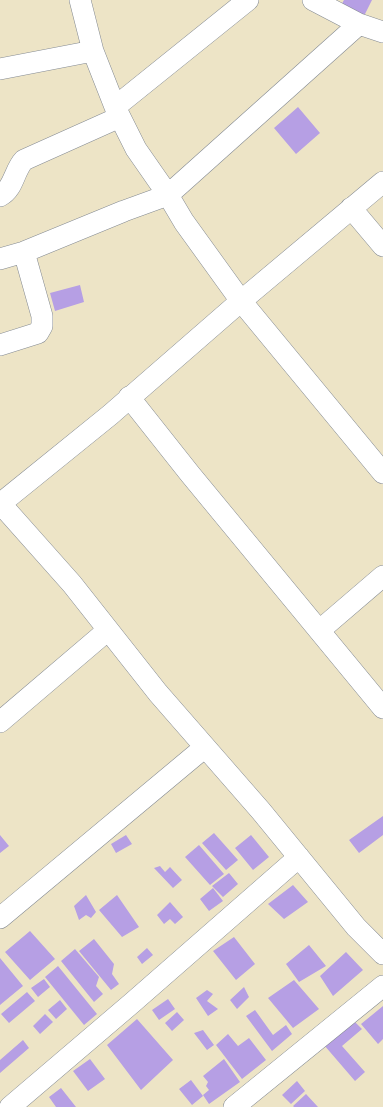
<!DOCTYPE html>
<style>
body{margin:0}
canvas{display:block;background:#ede4c6}
</style>
<canvas width="383" height="1107"></canvas>
<script>
const ctx = document.querySelector('canvas').getContext('2d');
ctx.lineJoin = 'round';
function fillPath(path, color) { ctx.fillStyle = color; ctx.fill(path, 'evenodd'); }
function trace(path, color, width, dash) { ctx.strokeStyle = color; ctx.lineWidth = width; ctx.lineCap = dash ? 'butt' : 'round'; ctx.setLineDash(dash || []); ctx.stroke(path); }
fillPath(new Path2D(`
 M344,0H372L364,16L340,7Z
 M298,107L320,133L296,154L274,128Z
 M80,285L84,302L55,311L50,293Z
 M383,816V835L359,853L349,840Z
 M214,833L238,860L226,870L202,843Z
 M0,835L9,846L0,853Z
 M126,835L132,844L116,853L111,844Z
 M251,835L269,857L253,870L235,848Z
 M199,845L224,874L210,885L185,857Z
 M160,866L165,872L170,867L182,880L173,888L154,868Z
 M229,873L238,884L223,897L212,886Z
 M293,885L308,902L284,919L268,904Z
 M213,888L223,901L209,911L200,899Z
 M86,895L96,912L91,918L86,915L79,920L74,906Z
 M117,895L139,927L122,937L99,910Z
 M170,902L183,917L175,924L170,919L164,924L157,915Z
 M30,931L55,959L30,980L5,952Z
 M234,937L255,964L236,980L213,951Z
 M94,939L114,964L112,974L119,984L111,990L79,951Z
 M309,945L326,966L299,982L286,964Z
 M147,948L153,955L142,964L137,957Z
 M75,949L99,977L96,986L103,994L94,1002L61,961Z
 M346,952L363,970L333,996L320,976Z
 M0,958L23,986L0,1005Z
 M58,966L97,1014L84,1025L45,977Z
 M44,979L50,987L38,997L31,988Z
 M294,980L319,1009L293,1028L268,998Z
 M244,987L249,997L237,1009L230,1000Z
 M207,990L213,994L207,1001L218,1009L208,1016L196,998Z
 M27,992L35,1001L9,1023L1,1014Z
 M168,999L175,1009L159,1020L152,1010Z
 M60,1000L67,1009L56,1019L48,1010Z
 M383,1006V1039L378,1044L361,1024Z
 M255,1010L273,1035L286,1025L292,1034L272,1051L246,1016Z
 M177,1012L184,1020L172,1031L165,1023Z
 M45,1014L53,1022L40,1034L33,1026Z
 M137,1019L173,1060L141,1090L107,1045Z
 M353,1020L362,1029L342,1046L365,1072L355,1081L324,1045Z
 M203,1030L214,1045L207,1050L194,1033Z
 M228,1034L238,1046L249,1038L266,1060L242,1079L216,1045Z
 M23,1040L29,1048L0,1073V1060Z
 M90,1059L105,1079L88,1091L73,1071Z
 M224,1059L240,1082L209,1104L203,1095L209,1090L206,1086L208,1082L203,1076Z
 M191,1080L203,1096L192,1105L179,1089Z
 M297,1081L305,1091L291,1104L282,1095Z
 M61,1088L76,1107H56L49,1097Z
 M306,1094L318,1107H294L293,1106Z`), '#b69fe4');
const minor = new Path2D(`
 M80,0L93,51L115,107L136,149L168,195L184,222L241,301L383,473
 M313,0L359,24L383,32
 M0,69L93,51
 M115,107L248,0
 M0,196C14,189 14,170 24,160L120,117
 M351,208L383,246
 M0,259L24,252L124,211L168,195L359,24
 M0,345L38,333L42,326V316L24,252
 M129,397L190,474L383,708
 M0,503L72,584L158,693L261,811L356,927L383,954
 M0,504L110,415L241,301L383,182
 M320,630L383,576
 M0,722L108,630
 M0,918L205,747
 M10,1107L132,1003L299,857
 M234,1107L383,986`);
trace(minor, '#848a92', 22);
trace(minor, '#fff', 21);
</script>
